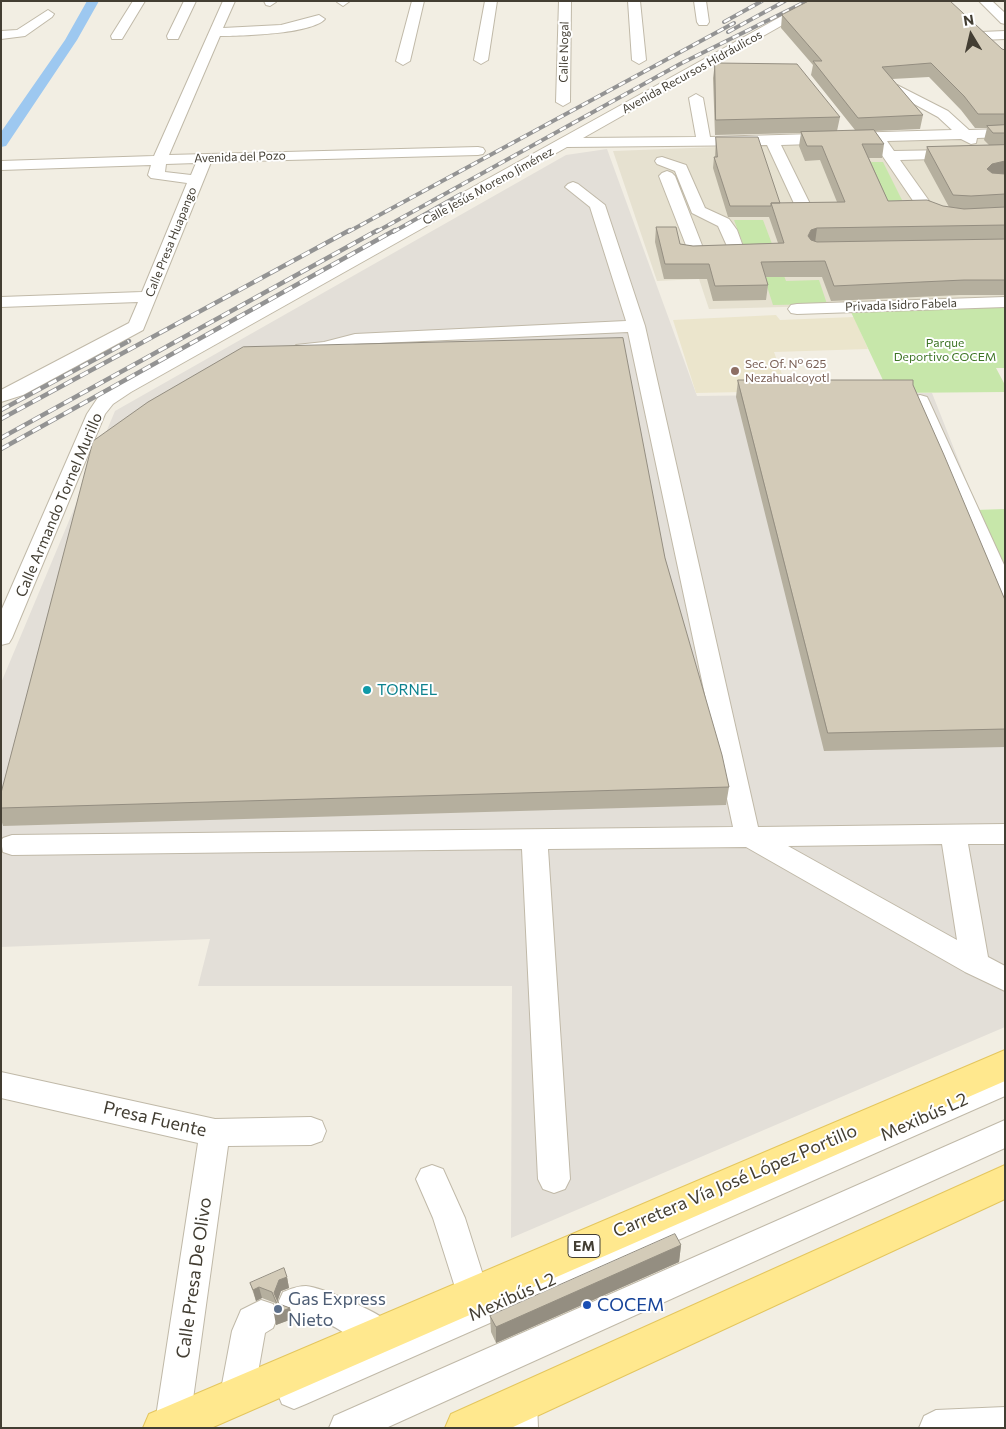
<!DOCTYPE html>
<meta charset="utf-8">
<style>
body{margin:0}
#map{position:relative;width:1006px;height:1429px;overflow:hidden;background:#f2eee3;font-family:Commissioner,sans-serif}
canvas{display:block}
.frame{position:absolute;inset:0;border:2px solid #433e33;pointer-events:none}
.north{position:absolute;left:946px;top:10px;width:50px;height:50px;-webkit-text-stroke:4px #fff;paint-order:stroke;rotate:351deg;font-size:14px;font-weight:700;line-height:20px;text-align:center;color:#433e33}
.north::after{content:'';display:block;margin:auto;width:18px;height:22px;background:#433e33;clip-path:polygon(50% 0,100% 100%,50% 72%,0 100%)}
</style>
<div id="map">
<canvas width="1006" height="1429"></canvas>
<div class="frame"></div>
<div class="north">N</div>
</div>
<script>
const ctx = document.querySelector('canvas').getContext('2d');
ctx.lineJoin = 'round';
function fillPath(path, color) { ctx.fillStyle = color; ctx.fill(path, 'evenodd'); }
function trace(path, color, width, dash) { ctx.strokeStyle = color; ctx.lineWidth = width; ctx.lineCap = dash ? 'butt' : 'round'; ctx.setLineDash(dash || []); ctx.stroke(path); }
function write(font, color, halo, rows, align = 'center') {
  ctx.font = font + ' Commissioner,sans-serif'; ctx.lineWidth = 4; ctx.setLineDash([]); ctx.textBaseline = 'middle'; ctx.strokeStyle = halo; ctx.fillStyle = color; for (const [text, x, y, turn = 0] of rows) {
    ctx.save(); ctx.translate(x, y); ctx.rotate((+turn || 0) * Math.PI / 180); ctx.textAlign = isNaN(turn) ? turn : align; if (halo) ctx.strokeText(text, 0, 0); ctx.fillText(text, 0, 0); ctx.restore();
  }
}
fillPath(new Path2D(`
 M1005,136V301L709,309L699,279L657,281L613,151Z`), '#e6e1d0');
fillPath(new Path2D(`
 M607,149L697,396L932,393L1005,578V1027L511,1238L512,986H198L210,939L1,947V683L115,411L566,155Z`), '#e3dfd8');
fillPath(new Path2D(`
 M776,315L780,320L854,317L868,349L774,352L788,391L696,393L673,320Z`), '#ebe5cc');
fillPath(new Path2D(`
 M867,162H883L908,212H889Z
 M734,220H763L786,281L819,280L827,304L773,305L757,255H747Z
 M1005,305V368H996L1005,385V392L889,393L850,310Z
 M1005,509V570L975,510Z`), '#c7e7aa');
fillPath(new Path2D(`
 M87,1H99L77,40L6,146L1,147V132L65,40Z`), '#9dc8f0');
const minor = new Path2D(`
 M133,1H145L122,39H112L111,36Z
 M184,1H196L178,39H168L167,36Z
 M223,1H235L223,28L281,25L319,15L325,19C312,34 241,36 220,36L169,155L478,147L483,148L485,151L483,154L478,155L211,162L143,330L23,395L1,402V390L129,323L138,302L1,307V297L142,292L187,183L151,178L148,175L151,165L1,170V161L154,156ZM196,163L191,175L165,172L166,164Z
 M264,1H276V2L270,6L266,5Z
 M350,1L343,6L337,2V1Z
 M412,1H424L410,61L403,65L396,61Z
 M485,1H497L488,60L481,64L474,60Z
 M559,1H571L570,102L563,106L556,102Z
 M628,1H640L646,60L639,64L632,60Z
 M694,1H706L709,22L707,25H699L697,22Z
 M809,1H825L583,138L696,137L689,98L696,94L703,98L710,137L952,130L938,117L892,92L890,89L892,86L897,85L948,111L969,130L1005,129V137L977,138L976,143L971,144L961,139L887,141L894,151L1005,149V157L900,160L932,205C953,217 981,211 1005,210V220C976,221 946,226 920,211L873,142L781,145L814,212L812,215H800L798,212L767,145L567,147L131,392L113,404L105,414L12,638L9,643L1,645V611L87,414L99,396L117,384Z
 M979,1H992L1005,13V24L1001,23Z
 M48,10L54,14L52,17L25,36L1,39V31L17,30Z
 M1005,31V39L981,40L975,36L981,32Z
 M662,157L686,165L705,208L729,219L737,230L745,252L743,255H731L718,226L692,213L675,171L657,164L655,161L657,158Z
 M667,171L672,173L675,176L705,253L703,256H691L689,253L659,176L662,173Z
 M573,182L578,184L605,205L645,326L758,827L1005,824V844H968L988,957L1005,966V991L965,972L746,847L548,849L570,1179L565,1189L554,1193L543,1189L538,1179L522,849L12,855L3,852L1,841L3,838L12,835L733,827L628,332L356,344C337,349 315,358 296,353L293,349L296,345L324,342L355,334L626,321L590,207L565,187L568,184ZM942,844L957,940L788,846Z
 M1005,297V307L797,314L791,313L788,309L791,305L797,304Z
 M920,395L927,397L929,401L1005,567V598L997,596L994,591L911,401L913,397Z
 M1005,1069V1096L306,1404L294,1409L282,1404L277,1392L282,1380L363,1345C349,1337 334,1324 318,1320C305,1317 296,1319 283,1314L278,1303L283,1292C291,1289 297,1286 306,1286C321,1287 382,1313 390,1324C392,1327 392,1329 393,1332L460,1303L433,1218L416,1179L421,1169L432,1165L443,1169L465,1218L488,1291Z
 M1,1072L215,1119L311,1117L322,1121L326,1131L322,1141L311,1145L228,1146L189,1428H157L155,1423L198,1143L1,1098Z
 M1005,1120V1148L386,1428H329L334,1416Z
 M261,1300L273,1304L278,1316L273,1328L265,1333L254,1395L249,1407L237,1412L225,1407L220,1395L232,1331L241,1310Z
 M520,1386L532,1391L537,1403L538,1428H502L503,1403L508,1391Z
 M1005,1407V1428H919L924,1416L936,1410Z`);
const major = new Path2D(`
 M1005,1050V1081L211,1428H143L149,1414Z
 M1005,1165V1199L511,1428H445L451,1414Z`);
trace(minor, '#c0b9a8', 2);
trace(major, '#e4c65e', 2);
fillPath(minor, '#fff');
fillPath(major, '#ffe88e');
const railFar1 = new Path2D(`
 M724,22L762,1
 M728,32L785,1
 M348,232L734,23
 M376,232L680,64L807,1
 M393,232L461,194`);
const rail = new Path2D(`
 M1,410L129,341
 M1,419L350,230
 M1,438L378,230
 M1,449L395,230`);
trace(railFar1, '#939393', 4);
trace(rail, '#939393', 4.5);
trace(railFar1, '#fff', 2.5, [7]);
trace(rail, '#fff', 3, [9]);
fillPath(new Path2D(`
 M782,15L1005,50V295H960L831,301L822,277H766L768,285L766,300L713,301L707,279H664L655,242L656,227L680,244L693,246L778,243L769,217H728L713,168L714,157H715L716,137L780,203L837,202L820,160L805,161L799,146L801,133L715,135L713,78L715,63L840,117L837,131L855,130L811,75L813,65L781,28ZM929,77L961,110L975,128H987L984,140L989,145L927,147L924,161L949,207L888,201L869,158H882L884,144L875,131L920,129L923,115L892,79Z
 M738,380L913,385L1005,600V747L824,751L736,397Z
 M665,558L729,787L726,805L3,826L1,819V793Z
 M681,1245L679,1262L496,1343L491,1332L490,1316Z
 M287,1277L289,1288L281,1291L277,1301L279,1304L290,1308L292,1319L276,1325V1307L275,1303L262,1298L256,1301L250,1283Z`), '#b5af9e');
fillPath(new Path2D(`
 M1005,161V175L989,178L987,169L992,164Z
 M817,228L815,243L808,245V236L811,230Z
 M681,1245L679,1262L496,1343V1327Z
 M287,1277L289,1288L281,1291L277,1303L274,1293L279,1280Z
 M259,1287L262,1298L256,1301L253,1290Z
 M290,1308L292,1319L276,1325L274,1314Z`), '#948e81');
const building = new Path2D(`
 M809,1H950L1002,49L1005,50V114H978L964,96L931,63L882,67L923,115L858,118L813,61H822L782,15Z
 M715,63L797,64L840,117L716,120Z
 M1005,125V133H993L987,126Z
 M874,130L884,144H862L888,201L927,200L943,206L964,209L1005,207V225L817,228L811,230L808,236L811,240L817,242L1005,239V280H964L834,286L825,261L761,262L768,285L715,286L709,264H665L656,227H676L680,244L693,246L784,243L771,203L845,202L822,146H807L801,132Z
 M716,137H758L780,203H771V206H730L714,157H717Z
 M1005,145V161L992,164L987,169L992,173L1005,174V194L971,196L953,195L927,147Z
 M623,338L665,558L722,755L729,787L1,808V793L93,441L148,402L243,347Z
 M738,380H913V385L944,455L1005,600V729L828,733Z
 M675,1234L681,1245L496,1327L490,1316Z
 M284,1268L287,1277L279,1280L274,1293L279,1304L290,1308L274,1314L277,1304L272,1292L259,1287L253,1290L250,1283Z`);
fillPath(building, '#d3cbb8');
trace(building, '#948e81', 1);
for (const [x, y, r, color] of [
 [735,371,5,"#8d6e63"],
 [367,690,5,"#0f9aa8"],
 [587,1305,5,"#1a4fb4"],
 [278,1309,5,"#5c6f8a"]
]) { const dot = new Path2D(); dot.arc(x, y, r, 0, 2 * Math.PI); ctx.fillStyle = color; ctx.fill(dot); trace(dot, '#fff', 2); }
write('12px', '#433e33', '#fff', [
 ["Calle Nogal",564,52,-89],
 ["Avenida Recursos Hidráulicos",692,72,-29],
 ["Avenida del Pozo",240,157,-2],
 ["Calle Jesús Moreno Jiménez",488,186,-29],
 ["Calle Presa Huapango",171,242,-68],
 ["Privada Isidro Fabela",901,305,-2]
]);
write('12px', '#3e7526', '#fff', [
 ["Parque",945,343],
 ["Deportivo COCEM",945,357]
]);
write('12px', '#785e54', '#fff', [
 ["Sec. Of. N° 625",745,364],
 ["Nezahualcoyotl",745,378]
], 'left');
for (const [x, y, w] of [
 [584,1246,32]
]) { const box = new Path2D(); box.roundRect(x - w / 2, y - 11.5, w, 23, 4); ctx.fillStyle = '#fff'; ctx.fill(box); trace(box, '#433e33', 1); }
write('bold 14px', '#433e33', null, [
 ["EM",584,1246]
]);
write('15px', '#433e33', '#fff', [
 ["Calle Armando Tornel Murillo",59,505,-67]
]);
write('15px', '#0d838f', '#fff', [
 ["TORNEL",377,690]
], 'left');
write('18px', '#433e33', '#fff', [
 ["Mexibús L2",924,1117,-24],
 ["Presa Fuente",155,1119,13],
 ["Carretera Vía José López Portillo",735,1181,-23],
 ["Calle Presa De Olivo",194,1278,-82],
 ["Mexibús L2",512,1297,-24]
]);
write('18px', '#4e5e75', '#fff', [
 ["Gas Express",288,1299],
 ["Nieto",288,1320]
], 'left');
write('18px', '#164399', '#fff', [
 ["COCEM",597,1305]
], 'left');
</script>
